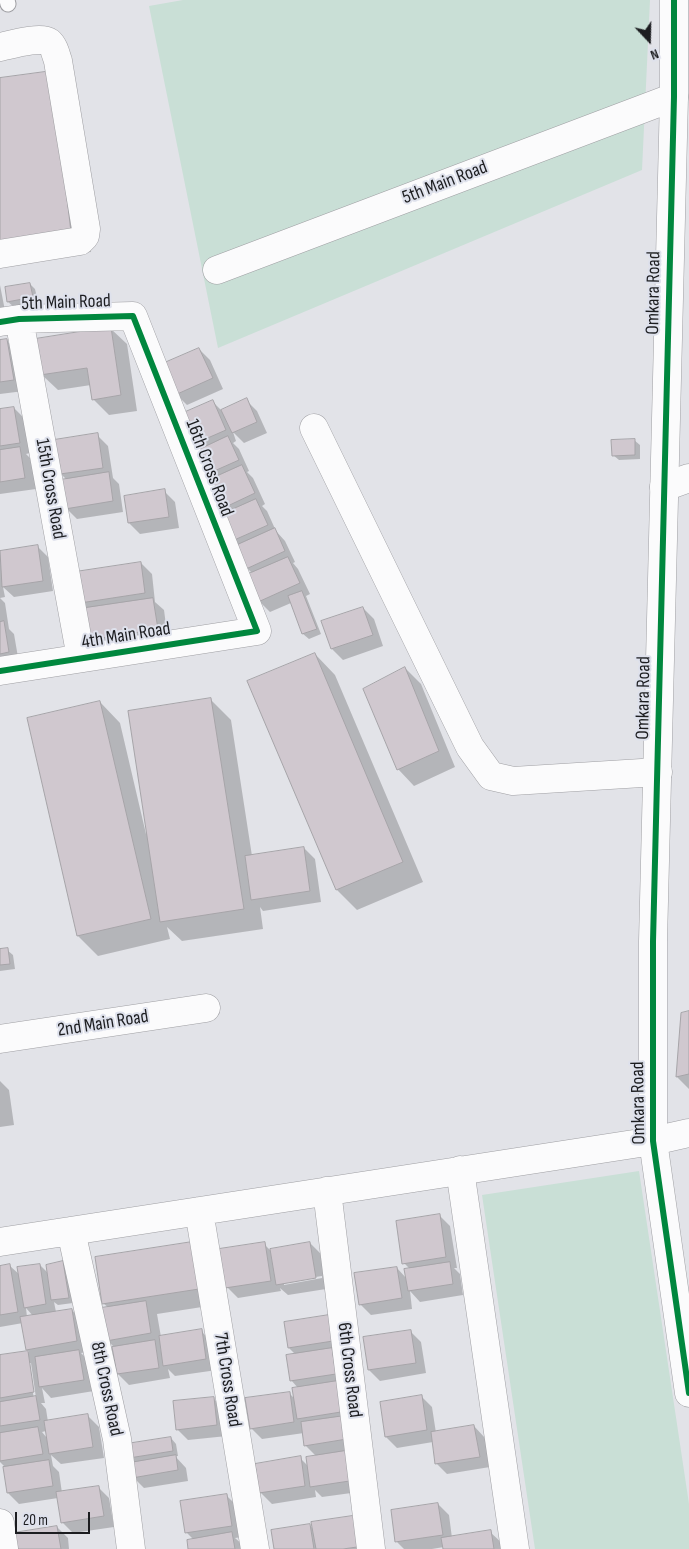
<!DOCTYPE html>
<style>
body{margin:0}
#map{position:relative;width:689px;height:1549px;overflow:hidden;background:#e2e3e8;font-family:"Sofia Sans Condensed",sans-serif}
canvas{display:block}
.north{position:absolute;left:624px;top:15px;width:50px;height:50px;-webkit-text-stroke:4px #dee1ec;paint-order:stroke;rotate:159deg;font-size:14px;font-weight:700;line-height:20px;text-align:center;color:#1c1d20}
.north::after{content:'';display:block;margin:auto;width:18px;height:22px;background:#1c1d20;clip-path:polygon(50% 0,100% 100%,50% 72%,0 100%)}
.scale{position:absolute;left:15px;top:1512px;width:75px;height:22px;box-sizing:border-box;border:2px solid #1c1d20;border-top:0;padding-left:6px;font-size:15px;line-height:18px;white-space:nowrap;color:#1c1d20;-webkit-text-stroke:4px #dee1ec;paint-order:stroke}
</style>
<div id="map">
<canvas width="689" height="1549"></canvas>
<div class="north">N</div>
<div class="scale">20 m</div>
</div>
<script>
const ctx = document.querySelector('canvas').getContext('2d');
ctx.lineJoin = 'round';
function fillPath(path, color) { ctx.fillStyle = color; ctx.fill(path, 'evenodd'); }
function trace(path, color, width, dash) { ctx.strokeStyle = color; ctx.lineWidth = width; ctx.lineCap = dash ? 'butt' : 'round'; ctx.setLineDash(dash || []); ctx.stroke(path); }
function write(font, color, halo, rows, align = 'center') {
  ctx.font = font + ' "Sofia Sans Condensed",sans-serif'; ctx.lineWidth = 4; ctx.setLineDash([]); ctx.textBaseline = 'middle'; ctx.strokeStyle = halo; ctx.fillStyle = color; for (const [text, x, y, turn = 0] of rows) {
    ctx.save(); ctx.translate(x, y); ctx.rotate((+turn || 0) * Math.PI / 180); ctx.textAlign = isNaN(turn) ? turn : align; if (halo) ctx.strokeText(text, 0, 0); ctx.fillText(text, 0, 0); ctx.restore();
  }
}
fillPath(new Path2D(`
 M183,0H650L642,170L218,348L149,6Z
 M639,1171L689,1504V1549H535L482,1195Z`), '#c9dfd6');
fillPath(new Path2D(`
 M0,79L72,93L91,252L18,261Z
 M30,284L35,289L38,302L14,307L8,302L6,288Z
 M0,285L7,321L0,323Z
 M110,328L127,344L137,411L109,415L93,399L91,385L58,390L41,374Z
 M7,341L18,352L24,391L0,394V342Z
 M199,349L210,360L223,389L187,405L176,394Z
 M246,400L257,411L267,433L244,443L233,432L236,441L233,443L239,449L249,471L247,472L253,478L265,504L262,506L267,511L276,531L285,541L295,562L293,563L298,569L310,594L306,596L321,634L309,639L303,634L291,603L270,612L259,601L253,574L247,568L188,447L212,401L222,411Z
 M14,408L25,419L30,453L26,454L31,459L36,489L0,494V410Z
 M97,435L108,446L113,478L119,484L123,512L77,519L66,508L67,480L61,474Z
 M634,440L640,445V459L619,460L613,455Z
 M164,491L175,502L179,528L140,534L129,523Z
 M37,546L48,557L53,591L14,597L3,587L5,597L0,598V552Z
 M141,563L152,574L155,602L164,610L168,640L102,650L91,639L88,609L82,602Z
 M0,598L5,603L9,629L14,634L19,663L0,666Z
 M363,608L374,619L383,646L343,660L332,649Z
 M315,654L335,675L423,882L357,910L337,890Z
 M405,668L421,684L455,767L414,786L398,769L365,690Z
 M211,700L231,720L252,856L304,848L315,859L321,902L263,911L260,907L263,929L182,941L167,927L170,939L98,956L78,936L100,702L120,723L146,834H148Z
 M7,950L13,955L15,969L0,971V951Z
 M689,1013V1089L677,1077L682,1014Z
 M0,1081L9,1090L14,1125L0,1127Z
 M439,1215L450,1226L457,1268H454L460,1274L463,1295L420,1302L410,1291L412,1309L371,1315L360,1304L397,1268L407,1279L410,1269L404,1263Z
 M310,1243L321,1254L326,1289L288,1295L280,1288L281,1291L238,1298L227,1287L264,1244L270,1250ZM322,1276V1278L284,1285V1282Z
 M191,1244L215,1305L157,1314L161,1337L201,1331L212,1342L217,1370L175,1376L168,1369L170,1378L129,1385L118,1374L114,1347L107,1340L109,1308L104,1304Z
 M63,1263L68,1268L73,1303L58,1305L54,1302L56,1312L72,1310L83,1321L88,1352L81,1353L90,1362L94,1391L51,1398L42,1388L45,1403H41L46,1409L48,1422L88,1416L99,1427L104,1458L61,1464L51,1455L53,1466L59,1472L62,1493L98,1487L109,1498L114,1527L73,1533L62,1522L58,1498L19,1504L8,1493L4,1466L0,1462V1356L29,1352L27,1349L23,1323L0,1327V1267L10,1266L20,1275L40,1265L49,1274ZM26,1308L33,1316L27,1317ZM28,1363H31L36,1398L34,1399ZM46,1431L47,1438L42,1432Z
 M328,1316L366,1491L322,1497L315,1490L316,1497L272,1504L261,1493L256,1465L300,1458L308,1466L317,1457L305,1445L304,1433L262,1439L251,1428L289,1393L295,1399L298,1388L291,1380L296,1355L289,1348Z
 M410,1331L421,1342L426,1373L380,1381L369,1370Z
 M421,1396L432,1407L436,1433L474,1426L485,1438L490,1467L447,1474L436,1463L433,1442L397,1448L386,1437Z
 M213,1398L224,1409L227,1436L188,1440L177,1429Z
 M171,1438L176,1444L178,1456H175L186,1468L188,1481L144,1488L133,1477L136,1463L130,1457Z
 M226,1495L237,1506L242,1537L235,1538L243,1545V1549H189L194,1540L186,1532Z
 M438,1504L449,1515L452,1538L490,1532L502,1543V1549H444V1547L432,1549H404L397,1542Z
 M309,1525L314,1529L373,1549H275Z
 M57,1527L68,1538L69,1549H17Z`), '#0003');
const building = new Path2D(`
 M52,71L71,232L0,241V78Z
 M30,283L33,297L7,302L5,287Z
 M111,327L121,395L92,400L87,368L40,375L35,339Z
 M7,339L14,380L0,382V340Z
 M199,348L213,378L175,395L162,364Z
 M247,398L257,422L232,433L221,410Z
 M213,400L226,430L187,447L174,417Z
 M14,407L20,443L0,446V409Z
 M98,433L103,468L60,474L54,440Z
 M228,436L239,460L203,476L192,453Z
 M635,439V455L612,456L611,440Z
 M20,447L25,478L0,482V450Z
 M242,465L255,493L215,512L202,483Z
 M109,472L113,501L65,509L60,480Z
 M165,489L169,517L128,523L124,496Z
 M256,499L268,525L232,541L220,515Z
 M275,528L285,551L246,569L235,546Z
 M38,545L43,581L2,587L0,551Z
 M288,557L300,583L258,602L246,575Z
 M141,562L145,593L80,603L75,572Z
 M302,591L317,629L302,634L288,596Z
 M153,598L158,629L90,640L85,608Z
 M363,607L373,635L331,649L321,621Z
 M4,621L9,652L0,654V622Z
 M315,653L403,862L336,890L247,681Z
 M405,667L439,751L397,770L363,689Z
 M211,698L244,909L160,922L128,711Z
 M100,701L151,919L77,936L27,718Z
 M304,847L310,891L251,900L245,856Z
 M8,948L10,964L0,965V949Z
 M689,1011V1074L676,1077L681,1013Z
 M440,1214L446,1257L402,1264L396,1221Z
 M192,1242L199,1289L102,1304L95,1257Z
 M265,1242L271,1281L225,1288L219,1249Z
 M310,1242L316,1278L276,1285L270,1249Z
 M63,1261L69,1298L51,1300L46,1265Z
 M450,1262L453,1284L408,1291L404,1269Z
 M10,1264L18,1312L0,1315V1266Z
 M40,1264L46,1304L24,1308L17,1267Z
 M397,1267L402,1298L359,1305L354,1273Z
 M146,1301L151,1333L106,1341L101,1308Z
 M72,1309L77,1341L26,1350L20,1317Z
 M329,1315L333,1341L288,1348L284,1322Z
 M202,1329L206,1359L163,1366L159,1336Z
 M411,1330L416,1363L368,1370L363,1337Z
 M155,1340L159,1368L117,1374L112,1347Z
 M332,1348L336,1374L290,1381L286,1355Z
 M79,1350L84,1380L39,1387L35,1357Z
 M28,1351L34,1392L0,1398V1355Z
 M337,1381L341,1412L297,1419L292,1388Z
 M290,1392L294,1422L250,1429L245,1398Z
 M422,1395L427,1430L385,1437L380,1402Z
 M36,1396L40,1420L0,1426V1402Z
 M214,1397L217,1425L176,1430L173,1401Z
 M88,1414L93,1447L49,1454L44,1421Z
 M344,1416L347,1439L304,1446L301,1422Z
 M474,1425L480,1457L435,1464L431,1432Z
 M38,1427L43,1454L0,1461V1433Z
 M171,1437L173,1451L129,1458L126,1444Z
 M351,1450L356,1480L310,1487L306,1457Z
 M176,1455L178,1470L132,1478L129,1463Z
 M301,1456L305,1486L259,1493L255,1464Z
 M49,1460L53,1486L7,1493L3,1467Z
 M99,1486L104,1516L61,1523L56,1492Z
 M227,1494L232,1526L185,1533L180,1501Z
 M438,1503L443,1535L395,1542L391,1510Z
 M359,1515L364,1546L343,1549H316L311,1522Z
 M310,1524L314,1549H274L271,1530Z
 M57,1526L61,1549H15L13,1533Z
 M491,1530L494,1549H443L441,1538Z
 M232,1532L235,1549H188L187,1540Z`);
fillPath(building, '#d0c8cf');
trace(building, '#a6a4a8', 1);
const service = new Path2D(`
 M7,0L8,4`);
const minor = new Path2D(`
 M0,47C10,45 41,36 49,42C54,46 56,55 58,61L86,229L85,236L80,241L0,254
 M217,270L674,97
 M19,319L81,658
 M0,322L19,319L133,316L257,631L0,671
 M314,428L470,747L491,776L513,781L658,772
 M664,487L689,478
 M0,1039L206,1008
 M460,1170L515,1549
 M327,1191L371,1549
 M199,1211L255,1549
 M71,1231L117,1439L131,1549
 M0,1242L653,1141L689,1133
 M0,1523L4,1549`);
const tertiary = new Path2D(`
 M674,0V97L653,941V1141L689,1393`);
trace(service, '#9f9fa3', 17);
trace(minor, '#9f9fa3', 29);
trace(tertiary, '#9f9fa3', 29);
trace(service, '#fbfbfc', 15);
trace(minor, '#fbfbfc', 28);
trace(tertiary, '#fbfbfc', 28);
trace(new Path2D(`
 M674,0V97L653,941V1141L689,1393
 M0,322L19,319L133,316L257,631L0,671`), '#00873e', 6);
write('19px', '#1c1d20', '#dee1ec', [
 ["5th Main Road",445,183,-21],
 ["Omkara Road",654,293,-89],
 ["5th Main Road",66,303,-2],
 ["16th Cross Road",209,468,69],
 ["15th Cross Road",50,489,80],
 ["4th Main Road",126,636,-9],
 ["Omkara Road",644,698,-89],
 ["2nd Main Road",103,1024,-9],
 ["Omkara Road",639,1103,-91],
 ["6th Cross Road",349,1370,83],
 ["7th Cross Road",227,1380,81],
 ["8th Cross Road",106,1389,78]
]);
</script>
